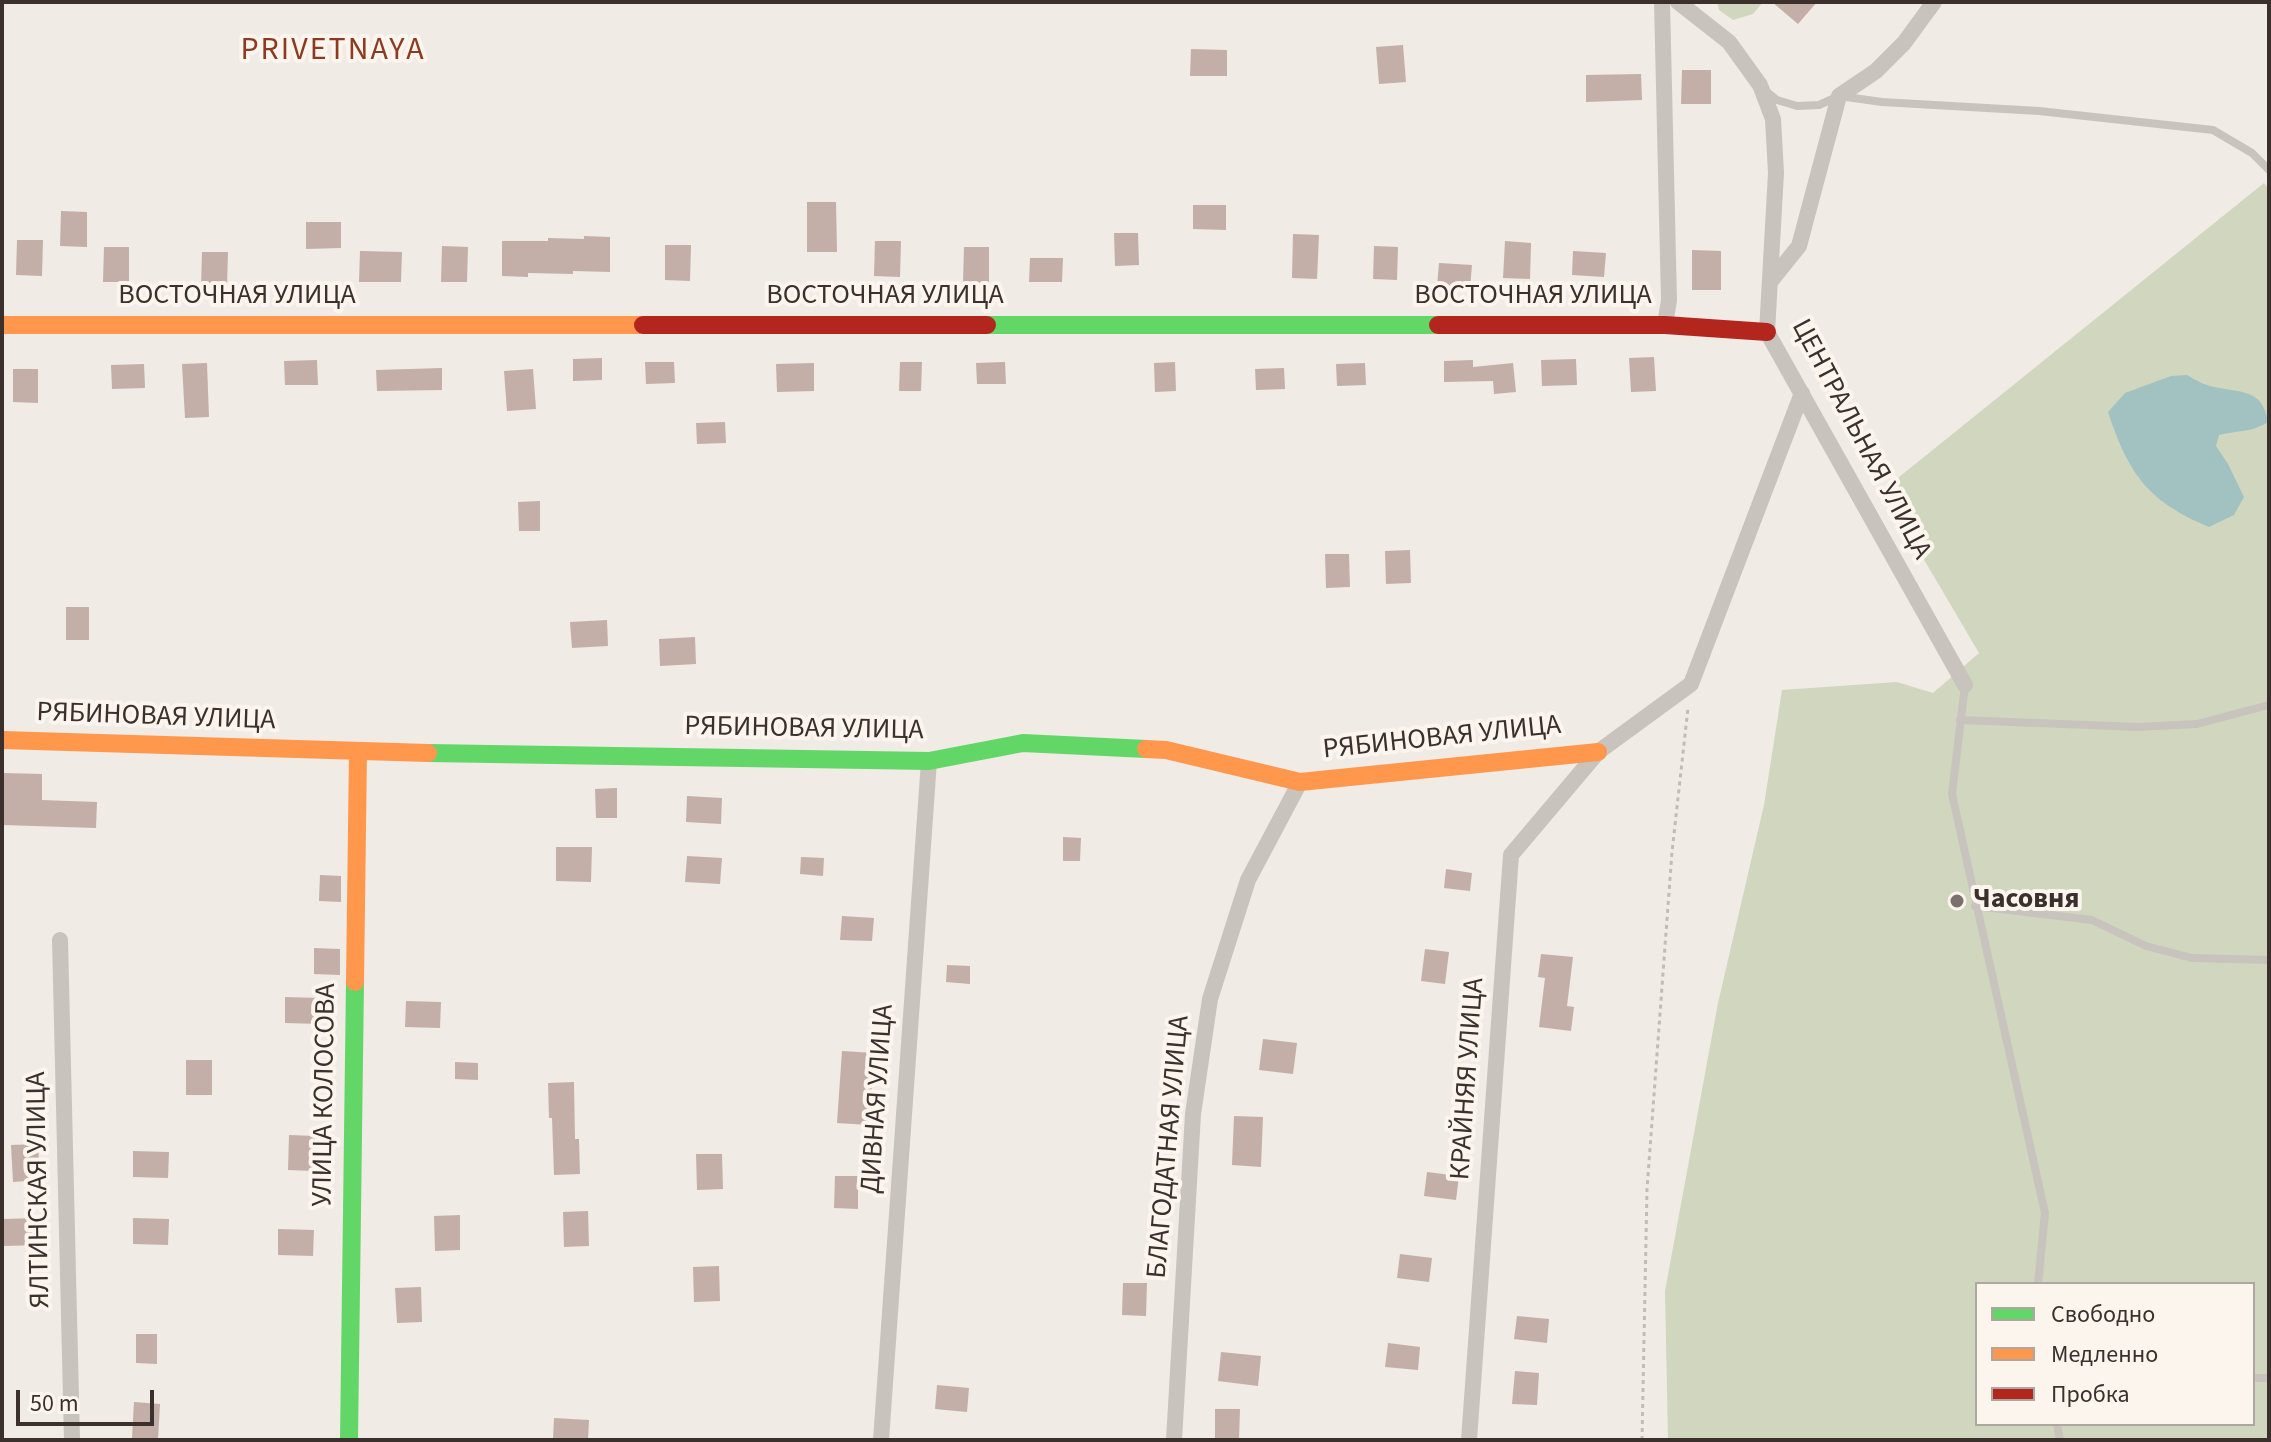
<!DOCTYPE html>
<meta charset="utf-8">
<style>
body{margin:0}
#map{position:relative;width:2271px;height:1442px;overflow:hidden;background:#f0ebe5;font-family:"Source Sans 3",sans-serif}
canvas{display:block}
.frame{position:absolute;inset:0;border:4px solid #3b302b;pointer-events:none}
.legend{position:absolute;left:1975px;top:1282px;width:280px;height:144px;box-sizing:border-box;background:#fbf5ee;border:2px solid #aea6a0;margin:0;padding:10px 14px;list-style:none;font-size:24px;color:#3b302b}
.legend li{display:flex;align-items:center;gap:16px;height:40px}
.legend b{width:40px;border:2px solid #aea6a0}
.scale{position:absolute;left:16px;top:1390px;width:138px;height:36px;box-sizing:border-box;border:4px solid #3b302b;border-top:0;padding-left:10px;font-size:24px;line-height:28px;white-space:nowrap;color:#3b302b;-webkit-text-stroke:6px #fbf5ee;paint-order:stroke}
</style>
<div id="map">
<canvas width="2271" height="1442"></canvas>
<div class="frame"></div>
<ul class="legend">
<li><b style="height:10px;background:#63d668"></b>Свободно</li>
<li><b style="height:10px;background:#ff974d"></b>Медленно</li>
<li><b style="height:10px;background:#b3261e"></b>Пробка</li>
</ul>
<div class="scale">50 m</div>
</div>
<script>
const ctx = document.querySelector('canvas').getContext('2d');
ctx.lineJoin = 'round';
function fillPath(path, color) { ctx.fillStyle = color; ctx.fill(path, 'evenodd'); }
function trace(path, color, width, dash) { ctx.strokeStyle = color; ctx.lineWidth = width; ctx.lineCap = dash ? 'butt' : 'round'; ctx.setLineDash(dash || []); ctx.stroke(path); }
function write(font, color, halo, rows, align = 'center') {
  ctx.font = font + ' "Source Sans 3",sans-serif'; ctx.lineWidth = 8; ctx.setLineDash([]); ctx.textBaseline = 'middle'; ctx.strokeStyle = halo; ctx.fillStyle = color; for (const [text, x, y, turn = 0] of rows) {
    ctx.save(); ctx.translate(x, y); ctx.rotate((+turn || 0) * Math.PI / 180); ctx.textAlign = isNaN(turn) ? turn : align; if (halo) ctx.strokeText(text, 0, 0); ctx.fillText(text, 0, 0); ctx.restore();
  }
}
fillPath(new Path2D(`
 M1717,2H1763L1753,14L1733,20L1719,10Z
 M2264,183L2269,189V1440H1668L1665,1291L1718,1003L1764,805L1782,690L1897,682L1933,693L1979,653L1883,490ZM1977,1284H2253V1424H1977Z`), '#d1d6bf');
fillPath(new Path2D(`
 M2187,375C2194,379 2202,384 2210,386C2237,393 2263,387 2268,422C2251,433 2238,430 2219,435L2216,446L2228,464L2244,497L2234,515L2209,527C2148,501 2129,475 2108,412L2125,393L2171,376Z`), '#a1c2c1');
fillPath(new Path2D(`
 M1772,2H1817L1798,24Z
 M1403,45L1406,82L1379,84L1376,47Z
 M1191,49L1227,50V76H1190Z
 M1682,70H1711V104H1681Z
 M1641,74L1642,100L1586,102V75Z
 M807,202H836L837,252H807Z
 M1193,205H1226V230L1193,229Z
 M61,211L87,212V247L60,246Z
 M306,222H341V248L306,249Z
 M1114,233H1138L1139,265L1115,266Z
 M1293,234L1319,235L1317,279L1292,278Z
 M584,236L610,237V272L573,271V274L528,273V277L502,276V241H548V238L584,239Z
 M17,240H43L42,276L16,275Z
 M875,241H901L900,277L874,276Z
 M1505,241L1531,243L1530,279L1503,278Z
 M665,245H691L690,281L665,280Z
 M442,246L468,247L467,282H441Z
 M1374,246L1398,247L1397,280L1373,279Z
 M104,247H129V282H103Z
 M964,247H989V283L963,282Z
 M1692,250L1721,251V290H1692Z
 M360,251L402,252L401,282H359Z
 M1573,251L1606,253L1604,277L1572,275Z
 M202,252H228L227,287H201Z
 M1030,258H1063L1062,282H1029Z
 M1439,263L1472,265L1470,289L1437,287Z
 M1654,357L1656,391L1631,392L1629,358Z
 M602,358V380L573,381V359Z
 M1576,359L1577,385L1542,386L1541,360Z
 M317,360L318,385H285L284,361Z
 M1473,360V367L1513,363L1516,392L1494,394L1493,381L1444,382V361Z
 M645,362H674L675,383L646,384Z
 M900,362H922L921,391H899Z
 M1005,362L1006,384H977L976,363Z
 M1175,362L1176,391L1155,392L1154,363Z
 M207,363L209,417L185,418L182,364Z
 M814,363V391L777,392L776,364Z
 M1365,363L1366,385L1337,386L1336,364Z
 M144,364L145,388L112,389L111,365Z
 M442,368V390L377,391L376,370Z
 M1284,368L1285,389L1256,390L1255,369Z
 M13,369H38V403L13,402Z
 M533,369L536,409L507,411L504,371Z
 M725,422L726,443L697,444L696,423Z
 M540,501V531H519L518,502Z
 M1410,550L1411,583L1386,584L1385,551Z
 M1325,554H1349L1350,587L1326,588Z
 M66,607H89V640H66Z
 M607,620L608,646L572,648L570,622Z
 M695,637L696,664L660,666L659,639Z
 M4,773L42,774V800L97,802L96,828L3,825Z
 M617,788V818H596L595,789Z
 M687,796L722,798L721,824L686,822Z
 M1063,837L1081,838L1080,861H1063Z
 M556,847H592L591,882L556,881Z
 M687,856L722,858L720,884L685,882Z
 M801,857L824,858L823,876L800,874Z
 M1446,869L1472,873L1470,891L1444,888Z
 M320,875L341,876V902L319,901Z
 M842,916L874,918L872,941L840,940Z
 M314,948L340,949V975L314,974Z
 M1425,949L1449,952L1445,984L1421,981Z
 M1541,954L1573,957L1567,1006L1574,1007L1571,1031L1539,1027L1545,978L1538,977Z
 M947,965L970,966V984L946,982Z
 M285,997L321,998L320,1024L285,1023Z
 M406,1001L441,1002L440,1028L405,1027Z
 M1263,1039L1297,1043L1293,1074L1259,1070Z
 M842,1051L874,1053L869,1125L837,1123Z
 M186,1060H212V1095H186Z
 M455,1062L478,1063V1080L455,1079Z
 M574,1082L575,1139H579L580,1174L554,1175L552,1118H549L548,1083Z
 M1234,1116L1263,1117L1261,1167L1232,1165Z
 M289,1135L315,1136L314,1171L288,1170Z
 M38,1144L40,1180L13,1182L11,1145Z
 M133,1151L169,1152L168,1178L133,1177Z
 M696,1154H722L723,1189L697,1190Z
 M1427,1172L1459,1176L1456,1200L1424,1196Z
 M835,1176H858V1209L834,1208Z
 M588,1211L589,1246L564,1247L563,1212Z
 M460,1215V1250L435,1251L434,1216Z
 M39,1218V1245L3,1246L2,1219Z
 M133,1218L169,1219L168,1245L133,1244Z
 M278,1229L314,1230L313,1256L278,1255Z
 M1400,1254L1432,1258L1429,1282L1397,1278Z
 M719,1266L720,1301L694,1302L693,1267Z
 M1123,1283H1147L1146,1316L1122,1315Z
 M421,1287L422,1322L397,1323L395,1288Z
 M1517,1316L1549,1319L1547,1343L1514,1339Z
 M136,1334H157V1364L136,1363Z
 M1388,1343L1420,1347L1418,1370L1385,1367Z
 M1221,1352L1261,1356L1258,1386L1218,1381Z
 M1515,1371L1539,1373L1537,1405L1512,1404Z
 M937,1385L969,1388L967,1412L935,1409Z
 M134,1402L160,1404L158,1439L132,1438Z
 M1215,1409H1240L1239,1440H1215Z
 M554,1418L589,1420L588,1440H553Z`), '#c3afa7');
trace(new Path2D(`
 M1642,1440L1647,1189L1672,852L1688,708`), '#c2bbb6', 3, [4, 4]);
trace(new Path2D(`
 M1766,91L1777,100L1797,106L1819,105L1839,96L1882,102L2039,111L2213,130L2252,153L2269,170
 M1965,685L1952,794L2045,1213L2038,1284
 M1960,720L2138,727L2197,724L2269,705
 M1975,906L2092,920L2146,946L2192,958L2269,960
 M2253,1378H2269
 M2057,1424L2060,1440`), '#c9c3be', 8);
trace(new Path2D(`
 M1662,2L1669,300L1665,325
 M1678,2L1729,42L1760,85L1773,119L1776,173L1767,332L1965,685
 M1770,282L1799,246L1839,96L1876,71L1904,43L1934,2
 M60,940L72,1440
 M881,1440L929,761
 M1174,1440L1193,1114L1210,999L1248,880L1300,782
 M1469,1440L1511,855L1598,752L1691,684L1802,393`), '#c9c3be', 16);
trace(new Path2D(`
 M987,325H1438
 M428,753L929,761L1023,743L1146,749
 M349,1440L355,982`), '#63d668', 18);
trace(new Path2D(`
 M2,325H643
 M2,740L428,753
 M1146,749L1166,750L1300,782L1598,752
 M355,982L358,751`), '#ff974d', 18);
trace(new Path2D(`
 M643,325H987
 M1438,325H1665L1767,332`), '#b3261e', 18);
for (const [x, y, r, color] of [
 [1957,901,8,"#7a716c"]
]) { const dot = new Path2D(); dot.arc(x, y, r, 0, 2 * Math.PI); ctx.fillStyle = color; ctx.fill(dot); trace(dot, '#fbf5ee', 3); }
write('28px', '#3b302b', '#fbf5ee', [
 ["ВОСТОЧНАЯ УЛИЦА",237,297],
 ["ВОСТОЧНАЯ УЛИЦА",885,297],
 ["ВОСТОЧНАЯ УЛИЦА",1533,297],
 ["ЦЕНТРАЛЬНАЯ УЛИЦА",1860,440,62],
 ["РЯБИНОВАЯ УЛИЦА",156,718,2],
 ["РЯБИНОВАЯ УЛИЦА",804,730,1],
 ["РЯБИНОВАЯ УЛИЦА",1442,739,-6],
 ["КРАЙНЯЯ УЛИЦА",1469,1079,-86],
 ["УЛИЦА КОЛОСОВА",326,1095,-89],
 ["ДИВНАЯ УЛИЦА",879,1099,-86],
 ["БЛАГОДАТНАЯ УЛИЦА",1170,1147,-85],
 ["ЯЛТИНСКАЯ УЛИЦА",40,1190,-91]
]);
write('bold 28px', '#3b302b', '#fbf5ee', [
 ["Часовня",1973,901]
], 'left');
ctx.letterSpacing = '2px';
write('32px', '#8c3b22', '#fbf5ee', [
 ["PRIVETNAYA",333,52]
]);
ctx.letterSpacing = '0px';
</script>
